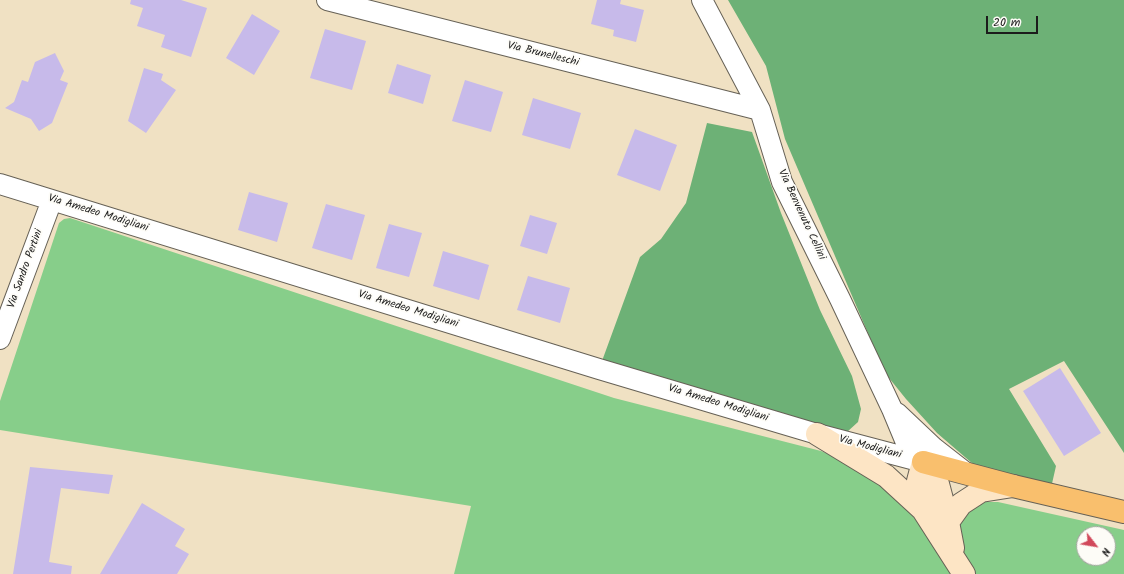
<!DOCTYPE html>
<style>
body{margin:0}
#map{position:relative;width:1124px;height:574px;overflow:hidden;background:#f0e1c3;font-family:Kalam,sans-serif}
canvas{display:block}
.north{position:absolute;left:1076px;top:526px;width:40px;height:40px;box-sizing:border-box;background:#fdfcf7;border:1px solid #a3a29f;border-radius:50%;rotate:121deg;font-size:11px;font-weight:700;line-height:16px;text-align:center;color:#1c1c1c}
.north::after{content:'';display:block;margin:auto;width:14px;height:18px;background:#d1495b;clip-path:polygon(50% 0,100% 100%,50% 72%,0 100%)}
.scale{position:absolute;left:986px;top:16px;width:52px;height:18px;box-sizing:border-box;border:2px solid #1c1c1c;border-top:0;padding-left:5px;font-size:12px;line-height:14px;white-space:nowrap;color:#1c1c1c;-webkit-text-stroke:3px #fdfcf7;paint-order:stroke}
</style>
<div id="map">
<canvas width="1124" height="574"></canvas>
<div class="north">N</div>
<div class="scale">20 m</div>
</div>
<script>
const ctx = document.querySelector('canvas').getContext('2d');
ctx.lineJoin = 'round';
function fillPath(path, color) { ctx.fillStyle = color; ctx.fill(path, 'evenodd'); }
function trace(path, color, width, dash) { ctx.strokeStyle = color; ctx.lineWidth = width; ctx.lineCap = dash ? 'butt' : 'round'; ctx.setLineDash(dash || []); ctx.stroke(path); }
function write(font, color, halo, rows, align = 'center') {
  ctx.font = font + ' Kalam,sans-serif'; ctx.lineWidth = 3.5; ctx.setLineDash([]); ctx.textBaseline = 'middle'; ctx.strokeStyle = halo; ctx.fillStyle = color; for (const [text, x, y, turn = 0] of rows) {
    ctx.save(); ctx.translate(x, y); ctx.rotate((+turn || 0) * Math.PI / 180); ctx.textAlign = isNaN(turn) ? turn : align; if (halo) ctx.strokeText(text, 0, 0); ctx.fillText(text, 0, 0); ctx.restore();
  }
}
fillPath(new Path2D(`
 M70,218L614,398L821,451L871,473L907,504L956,574H454L471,506L0,430V401L59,223L64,219Z
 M983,502H998L1124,530V574H971L963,562L956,530L964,514ZM1084,534H1108V558H1084Z`), '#87ce8a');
fillPath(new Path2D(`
 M728,0H1124V453L1064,361L1009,389L1056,466L1051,488L973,464L937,433L906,399L885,373L785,139L766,66Z
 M707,123L752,132L781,213L820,310L852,376L861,409L858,422L847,432L602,361L640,257L661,239L686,203Z`), '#6db176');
fillPath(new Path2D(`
 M131,0H181L207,8L191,57L161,47L165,35L137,26L143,8L130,4Z
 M597,0H621L620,4L644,10L636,42L613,36L614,30L591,24Z
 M252,14L280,31L254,75L226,58Z
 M325,29L366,41L352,90L310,78Z
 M55,53L64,71L60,80L68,83L52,123L39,131L31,119L5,108L14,102L22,80L28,82L35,62Z
 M397,64L431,75L423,104L388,93Z
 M144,68L163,74L161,80L176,90L146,133L128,121Z
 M465,80L503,92L491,132L452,121Z
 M533,98L581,113L570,149L522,135Z
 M635,129L677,145L660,191L617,175Z
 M249,192L288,203L277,242L238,230Z
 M326,204L365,215L352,260L312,248Z
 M530,215L557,223L547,254L520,246Z
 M389,224L422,233L409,277L376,268Z
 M443,251L489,265L479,300L433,286Z
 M528,276L570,288L560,323L517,310Z
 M1060,368L1101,433L1064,456L1023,391Z
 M30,467L113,475L109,494L61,488L49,562L72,566L71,574H13Z
 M142,503L185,529L175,546L189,554L177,574H100Z`), '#c7baea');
const minor = new Path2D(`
 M327,0L760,110
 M702,0L760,110L782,182L840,299L892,409L907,445L923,462
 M0,184L599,369L817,434L923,462
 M0,339L52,200
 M897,413L934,448L966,473`);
const secondary = new Path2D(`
 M817,434L886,476L923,510
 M923,462L918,481L923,510L964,574
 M923,462L938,484L948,522L953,548
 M948,522L961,504L981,491L1013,486`);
const trunk = new Path2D(`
 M923,462L1013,486L1124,512`);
trace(minor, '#666156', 22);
trace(secondary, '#666156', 24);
trace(trunk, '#666156', 24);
trace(minor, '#fff', 20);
trace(secondary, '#fde5c5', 22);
trace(trunk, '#f9bf6d', 22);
write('11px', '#1c1c1c', '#fdfcf7', [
 ["Via Brunelleschi",543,55,14],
 ["Via Amedeo Modigliani",98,214,17],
 ["Via Benvenuto Cellini",801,215,65],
 ["Via Sandro Pertini",26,269,-70],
 ["Via Amedeo Modigliani",408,310,17],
 ["Via Amedeo Modigliani",718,404,17],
 ["Via Modigliani",870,448,15]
]);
</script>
